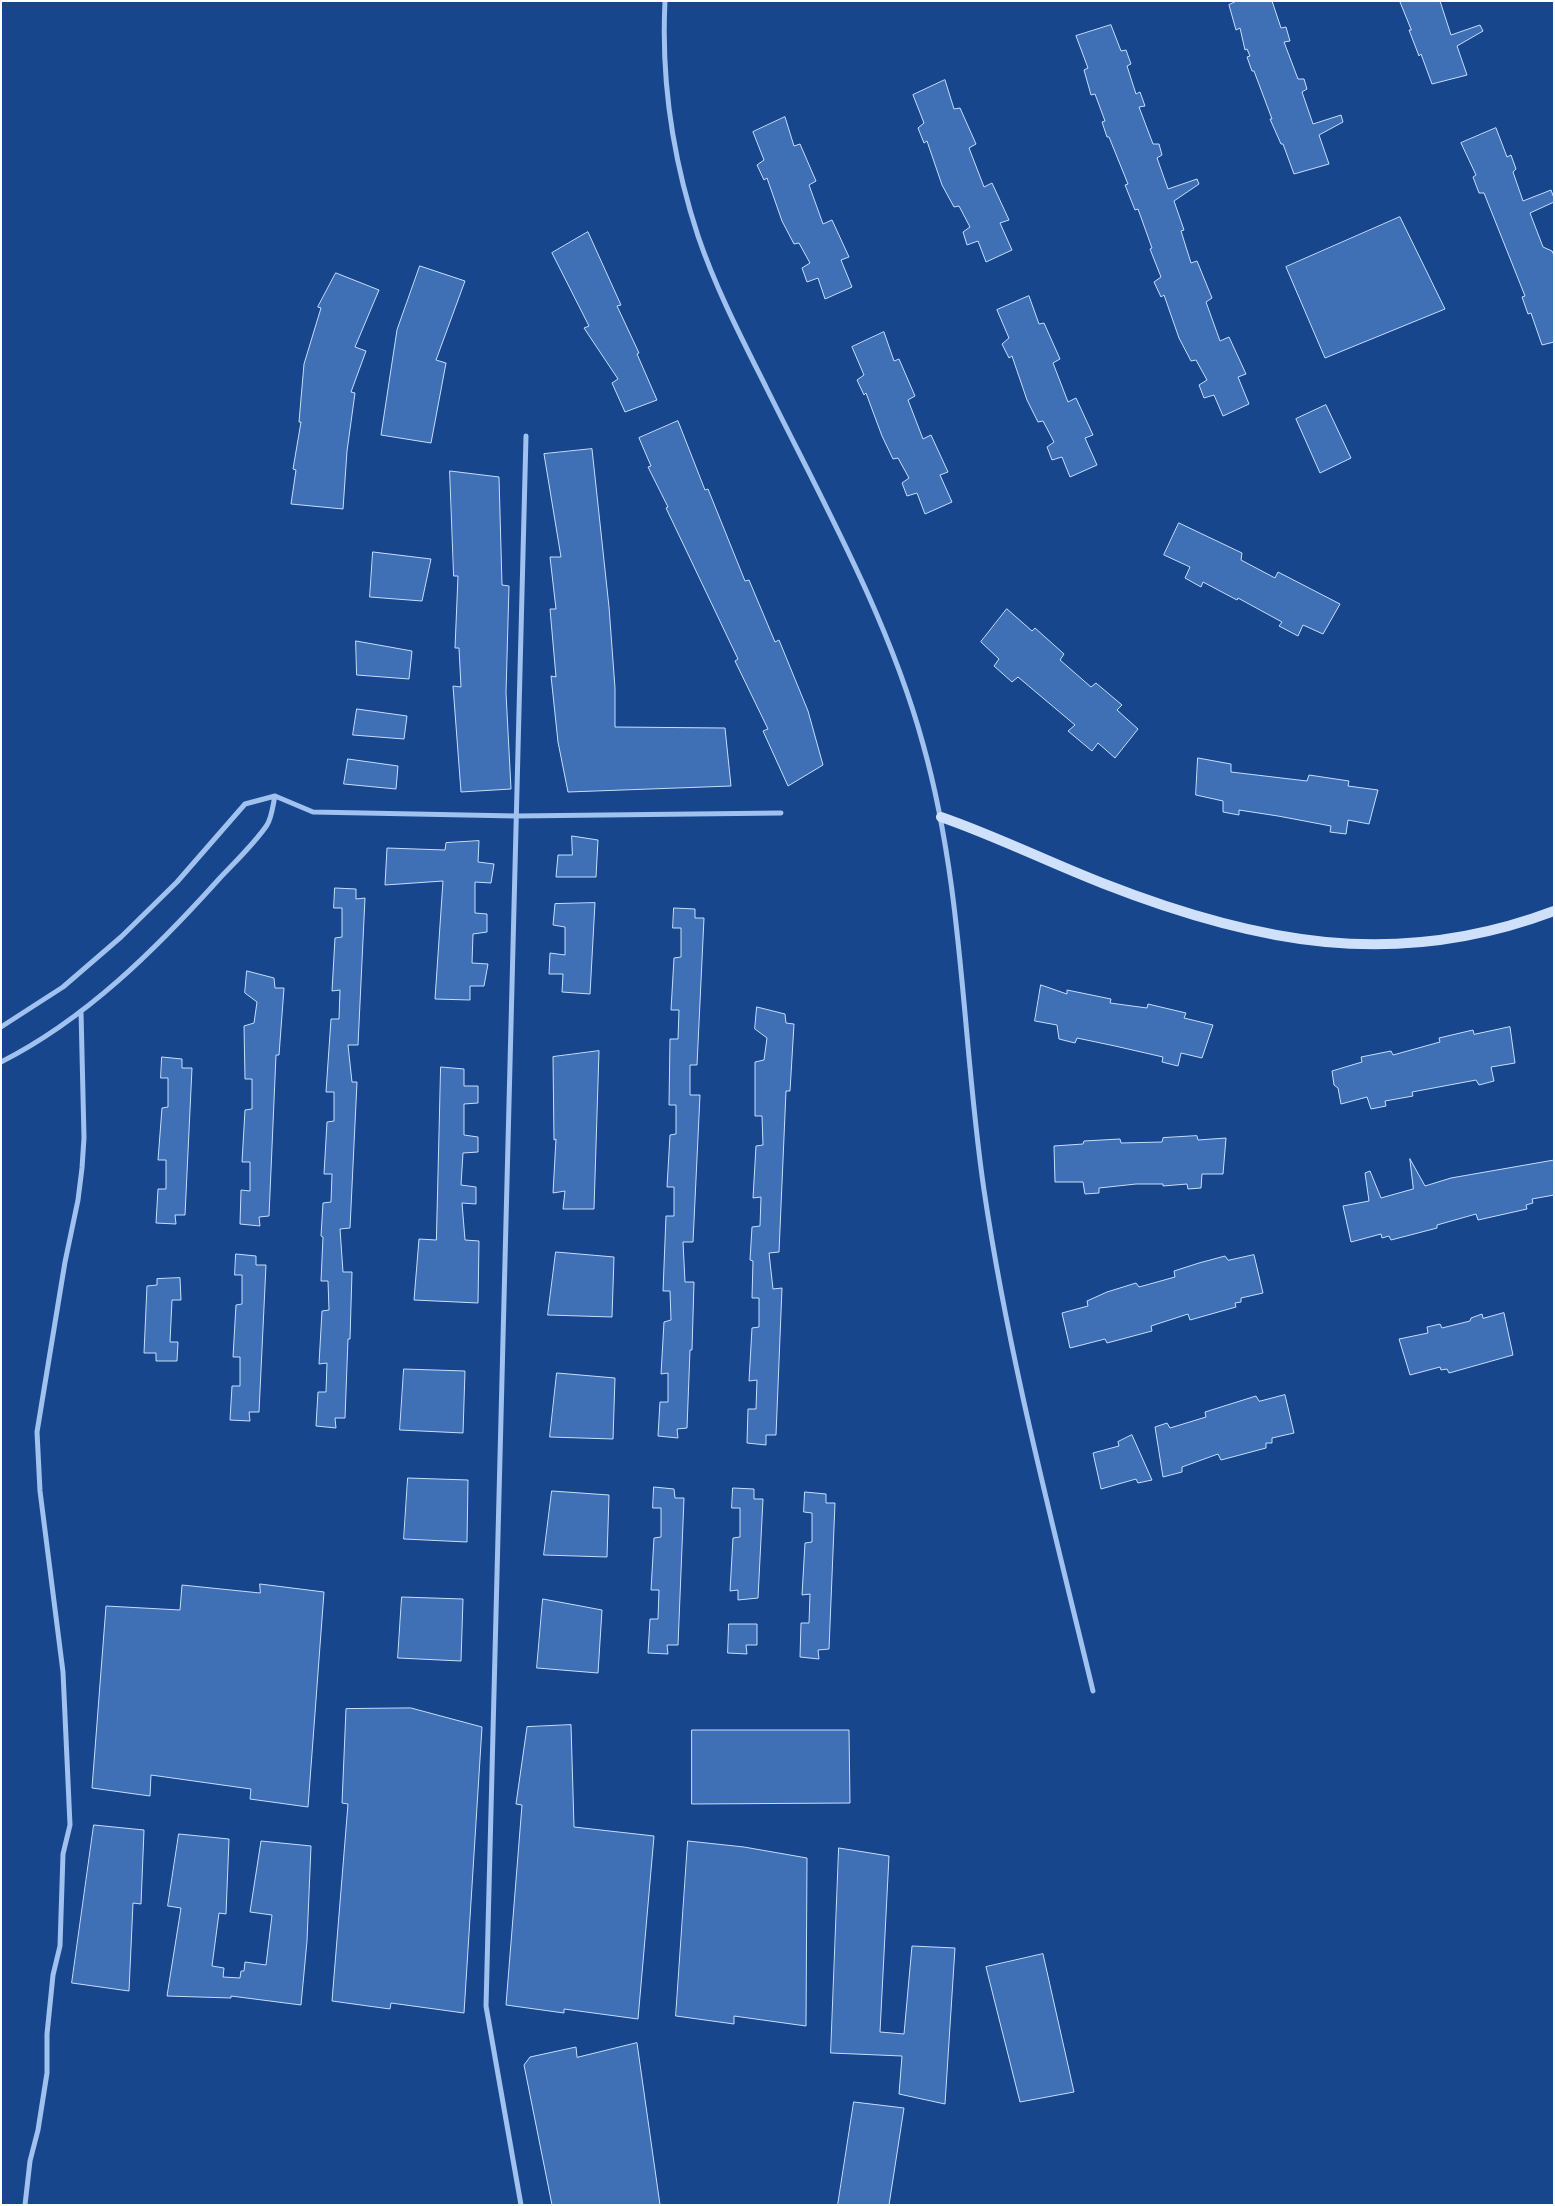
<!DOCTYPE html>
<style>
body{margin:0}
#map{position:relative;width:1555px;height:2206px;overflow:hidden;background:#17468d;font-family:"Asap Condensed",sans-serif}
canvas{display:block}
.frame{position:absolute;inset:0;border:2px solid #fff;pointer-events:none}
</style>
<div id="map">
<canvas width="1555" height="2206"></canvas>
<div class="frame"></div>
</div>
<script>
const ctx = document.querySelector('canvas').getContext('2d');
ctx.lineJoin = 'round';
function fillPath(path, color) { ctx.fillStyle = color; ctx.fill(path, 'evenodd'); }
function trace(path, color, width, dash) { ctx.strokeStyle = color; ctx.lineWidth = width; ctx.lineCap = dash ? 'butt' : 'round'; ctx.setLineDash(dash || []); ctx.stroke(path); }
const building = new Path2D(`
 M1237,1H1272L1281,28L1286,27L1290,41L1284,42L1298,79H1304L1307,89L1302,92L1313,124L1341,115L1343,122L1319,135L1329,164L1294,174L1283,144H1281L1270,119H1272L1254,71H1252L1247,57L1250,56L1247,49L1245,50L1240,28L1236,30L1229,5Z
 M1400,1H1440L1451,35L1480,25L1483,31L1457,46L1467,75L1432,84L1421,54L1419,56L1409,30H1411Z
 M1111,25L1121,51L1126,50L1131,64L1127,66L1136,94L1140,92L1145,106L1139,107L1153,144H1159L1162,155L1157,158L1168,189L1197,179L1199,184L1174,201L1184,230L1181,231L1191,263L1197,261L1212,298L1206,302L1220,341L1229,337L1246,374L1238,377L1249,404L1223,416L1214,395L1204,398L1199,385L1207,380L1196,360L1191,361L1179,338L1164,295L1161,297L1154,282L1161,277L1150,249L1152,248L1138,209L1135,210L1125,185L1128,184L1109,137H1107L1102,122L1105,121L1095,94L1091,95L1084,70L1088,68L1076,36Z
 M945,80L954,109L960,108L976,144L969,148L984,187L992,183L1009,220L1000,223L1012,250L986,262L978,241L967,245L963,232L970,227L959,206L954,207L942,185L927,141L924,143L918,128L924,123L913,95Z
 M785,117L794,146L800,144L816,181L809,185L823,224L832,220L849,257L841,260L852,287L825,299L818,278L807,282L802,268L810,263L799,243L794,244L782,221L767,178L764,180L757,165L764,160L753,132Z
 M1496,128L1507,157L1511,155L1516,169L1513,172L1523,201L1551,190L1554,198V202L1530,213L1543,247L1552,251L1554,255V342L1542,345L1531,313L1528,314L1522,297L1525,296L1484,193H1479L1473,177L1476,175L1461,143Z
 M1400,217L1445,309L1325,358L1286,267Z
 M588,232L621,305L617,306L639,353L637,354L657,400L625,412L612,383L618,379L584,328L589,326L552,253Z
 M420,266L465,281L436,360L446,363L431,443L381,435L397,330Z
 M336,273L379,290L355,347L366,351L351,392L355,393L347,451L343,509L291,504L296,470L293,469L301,422H299L304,364L321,308L318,307Z
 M1029,296L1039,324L1044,323L1060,359L1053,363L1068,402L1076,398L1093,435L1085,438L1097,465L1070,477L1062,457L1052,460L1047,447L1054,442L1043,421L1038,422L1027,400L1012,356L1009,358L1002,344L1009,338L997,310Z
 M884,332L894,361L899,359L915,396L908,400L923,439L931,435L948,472L940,475L952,502L925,514L917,493L907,496L902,483L909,478L898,458L893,459L882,436L866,393L864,395L857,380L864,375L852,347Z
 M1326,405L1351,458L1320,473L1296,419Z
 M678,421L705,490L708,489L745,581L749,580L775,642L779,640L808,711L823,765L788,786L763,731L768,729L735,661L738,659L666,508L668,507L648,467L651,466L639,438Z
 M592,449L609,607L615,688V727L725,728L731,786L568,792L558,742L551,676L556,677L550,609H556L550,557H561L544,454Z
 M450,471L499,477L502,585L509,586L506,693L511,789L461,792L453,686L461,687L459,648H455L458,576H454Z
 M1179,523L1242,553L1241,560L1275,578L1278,572L1340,604L1323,634L1303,625L1298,636L1279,626L1282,622L1238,598L1237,600L1203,582L1201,587L1185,578L1190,567L1164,555Z
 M373,552L431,559L422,601L370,597Z
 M1007,609L1032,631L1035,628L1064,654L1060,660L1091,687L1096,683L1122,705L1117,710L1138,729L1115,758L1098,743L1092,751L1068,731L1075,725L1018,677L1012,682L994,666L999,659L981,642Z
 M356,641L412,651L409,679L357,675Z
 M357,709L407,716L404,739L353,735Z
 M1198,758L1231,764V772L1307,781L1309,775L1349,781L1348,786L1378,790L1369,824L1348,820L1346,834L1330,832L1331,826L1278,816L1239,810V815L1223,812V801L1196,795Z
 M348,759L398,766L396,789L344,784Z
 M572,836L598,840L596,877H556L558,855H572Z
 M479,841L478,862L494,864L491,883L475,882V913L487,914V932L473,934L472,963L488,964L484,986H470V1000L435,999L443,881L385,885L387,848L445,850L446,843Z
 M335,888L356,889V899L365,898L358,1045H348L352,1082H357L350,1228L340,1229L343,1272H352L350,1339H348L345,1418H335L336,1428L316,1426L318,1392H326L327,1363L319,1364L322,1311L329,1310L328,1281H321L323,1237L321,1236L323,1203L331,1202L332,1174H324L327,1122L334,1121V1092H326L331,1019H339L340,990L332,991L335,938L342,937V908H334Z
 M595,903L590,994L562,992L563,974H549L550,953L565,955V927L553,925L555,904Z
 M674,908L695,909V918H704L697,1065H690V1095H700L693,1242H683L685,1282H694L692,1350H690L687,1428L677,1429L678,1438L658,1436L660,1402H668V1373L661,1374L664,1322L671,1320L670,1291H663L666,1216H674V1187H667L670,1135L676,1134V1105H669L670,1039H678L679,1010H671L674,958L681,957V928H673Z
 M247,971L274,978L275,988H284L279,1055H276L269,1216L259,1217L260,1226L240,1224L241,1190L250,1191V1162H242L245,1110L252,1109V1079H245L244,1026L254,1023L257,1002L245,993Z
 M1041,985L1067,994V990L1111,999L1110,1003L1147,1008L1148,1004L1186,1013L1184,1018L1213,1025L1202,1058L1181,1053L1178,1066L1162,1062L1163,1057L1115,1046L1077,1038L1075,1043L1059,1039L1057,1025L1035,1021Z
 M757,1007L785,1014L786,1023L794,1024L790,1091H786L779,1252L769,1253L773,1289L782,1288L776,1435H766V1445L747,1443L748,1409H756L757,1380L749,1381L752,1328L759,1327V1298H752L753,1261L750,1260L752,1227L760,1226L761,1197L753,1198L756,1146L763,1145L762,1116H755V1062L764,1060L767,1038L755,1029Z
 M1510,1027L1515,1063L1491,1067L1494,1081L1479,1085L1476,1080L1412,1092L1413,1096L1385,1101L1386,1106L1371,1109L1367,1097L1341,1104L1338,1088L1334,1085L1332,1071L1362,1062L1361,1057L1391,1051L1393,1055L1440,1042L1439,1038L1473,1030L1474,1034Z
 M599,1051L594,1209H563L565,1191L553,1193L556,1139L554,1140L553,1057Z
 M162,1057L182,1059V1068H192L185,1215H175L176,1224L156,1223L158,1189H166V1160H158L162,1108L168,1107V1078H161Z
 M441,1067L464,1069V1086H478V1103L464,1104V1135L478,1137V1152L463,1153L461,1185L476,1187V1204L462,1203L465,1240L479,1241L478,1303L414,1300L419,1239L436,1240Z
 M1197,1136L1198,1140L1226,1138L1223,1174H1202L1201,1188L1188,1189L1187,1184L1163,1186V1184H1136L1099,1188V1193L1085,1194L1083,1182H1055L1054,1146L1083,1144L1084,1141L1120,1139L1121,1143L1162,1142L1163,1138Z
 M1410,1159L1425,1186L1451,1178L1554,1160V1195L1532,1199L1533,1203L1526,1205L1527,1209L1478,1220L1476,1214L1437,1225V1228L1391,1240L1389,1236L1382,1238L1381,1234L1351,1242L1343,1206L1369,1201L1365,1173L1370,1171L1381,1198L1413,1189Z
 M556,1252L614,1257L612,1317L548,1315Z
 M236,1254L256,1256V1265H266L259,1412H249L250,1421L230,1420L232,1386H240V1357H233L236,1305L242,1304V1275H235Z
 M1254,1255L1263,1293L1241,1298V1302L1235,1303L1236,1307L1190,1320L1188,1314L1151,1326L1152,1331L1107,1343L1105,1339L1070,1348L1062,1313L1088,1306L1087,1301L1107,1292L1136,1283L1139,1287L1175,1277L1174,1271L1199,1263L1225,1256L1228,1260Z
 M180,1278L181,1300H172L170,1342H178L177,1361H156V1353H144L147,1286L157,1285V1279Z
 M1504,1313L1513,1355L1449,1373L1447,1369L1441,1370L1440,1367L1410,1375L1399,1339L1428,1333L1427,1327L1440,1324L1442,1328L1470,1321L1471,1318L1482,1314L1483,1318Z
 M404,1369L465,1371L463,1433L400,1430Z
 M557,1373L615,1378L613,1439L550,1437Z
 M1285,1395L1294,1433L1272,1438V1443H1266V1448L1221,1460L1218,1454L1182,1467V1472L1163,1477L1155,1427L1167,1423L1170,1428L1206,1417L1205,1412L1256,1396L1259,1401Z
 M1132,1435L1152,1480L1138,1483L1136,1479L1101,1489L1093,1453L1119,1446L1118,1442Z
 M408,1478L468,1480L467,1542L404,1539Z
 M654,1487L674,1489L675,1498H684L678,1645H667L668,1654L648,1653L650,1619H658L659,1590H651L654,1538L661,1537V1508H653Z
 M733,1488L754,1489V1499H763L758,1598L738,1600V1590L730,1591L733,1538L740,1537V1508H732Z
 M552,1491L609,1495L607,1557L544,1555Z
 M805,1492L826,1494V1503H835L829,1649L818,1650L819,1659L800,1657L801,1623H809L810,1594L802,1595L805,1543L812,1542V1513L804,1512Z
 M260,1584L324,1592L308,1807L250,1799L251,1789L151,1775L150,1796L92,1788L106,1606L180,1610L182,1585L260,1593Z
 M402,1597L463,1599L461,1661L398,1658Z
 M543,1599L602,1610L598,1673L537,1668Z
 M729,1624H757V1645H746L747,1654L728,1653Z
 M411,1708L482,1727L464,2013L391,2003L390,2009L332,2001L348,1804L342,1803L346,1709Z
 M571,1725L574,1827L654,1836L638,2019L564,2009V2013L506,2005L522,1805L516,1804L527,1727Z
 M692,1730H849L850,1803L692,1804Z
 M94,1825L144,1830L141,1904L133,1903L129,1991L72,1983Z
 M179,1834L229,1839L226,1914L219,1913L212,1966L224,1968L223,1977L240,1978L241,1971H244L245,1962L266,1965L272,1915L250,1912L261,1841L311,1846L307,1941L301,2005L231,1996V1998L167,1996L181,1908L168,1906Z
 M688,1841L744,1847L807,1858L806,2026L734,2016V2024L676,2016Z
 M839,1848L889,1856L880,2032L904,2034L912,1946L955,1948L945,2104L899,2094L902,2056L831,2053Z
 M1043,1954L1074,2092L1020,2102L986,1967Z
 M637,2043L660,2205H552L524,2065L530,2057L576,2047L577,2057Z
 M854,2102L904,2108L889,2205H838Z`);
fillPath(building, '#3f70b5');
trace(building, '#c8ddfb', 1);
trace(new Path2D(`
 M665,1C661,81 673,160 698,236C716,289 742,339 767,389C824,504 889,620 923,744C964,890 962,1042 984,1190C1009,1359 1053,1525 1093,1691
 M1,1027L63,987L121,937L177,882L245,804L275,796L313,812L516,816L781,813
 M1,1062C86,1019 156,949 219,879C234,863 255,843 267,825C272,817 273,804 275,796
 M25,2205L30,2161L38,2130L47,2073V2034L53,1975L60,1946L63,1854L70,1825L63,1672L40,1491L37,1432L65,1262L78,1200L82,1168L84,1138L81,1011
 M521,2205L486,2006L526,436`), '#a1c1ef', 5);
trace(new Path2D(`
 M941,817C996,836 1048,862 1102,883C1255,943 1395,971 1554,911`), '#cfe0fa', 10);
</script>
